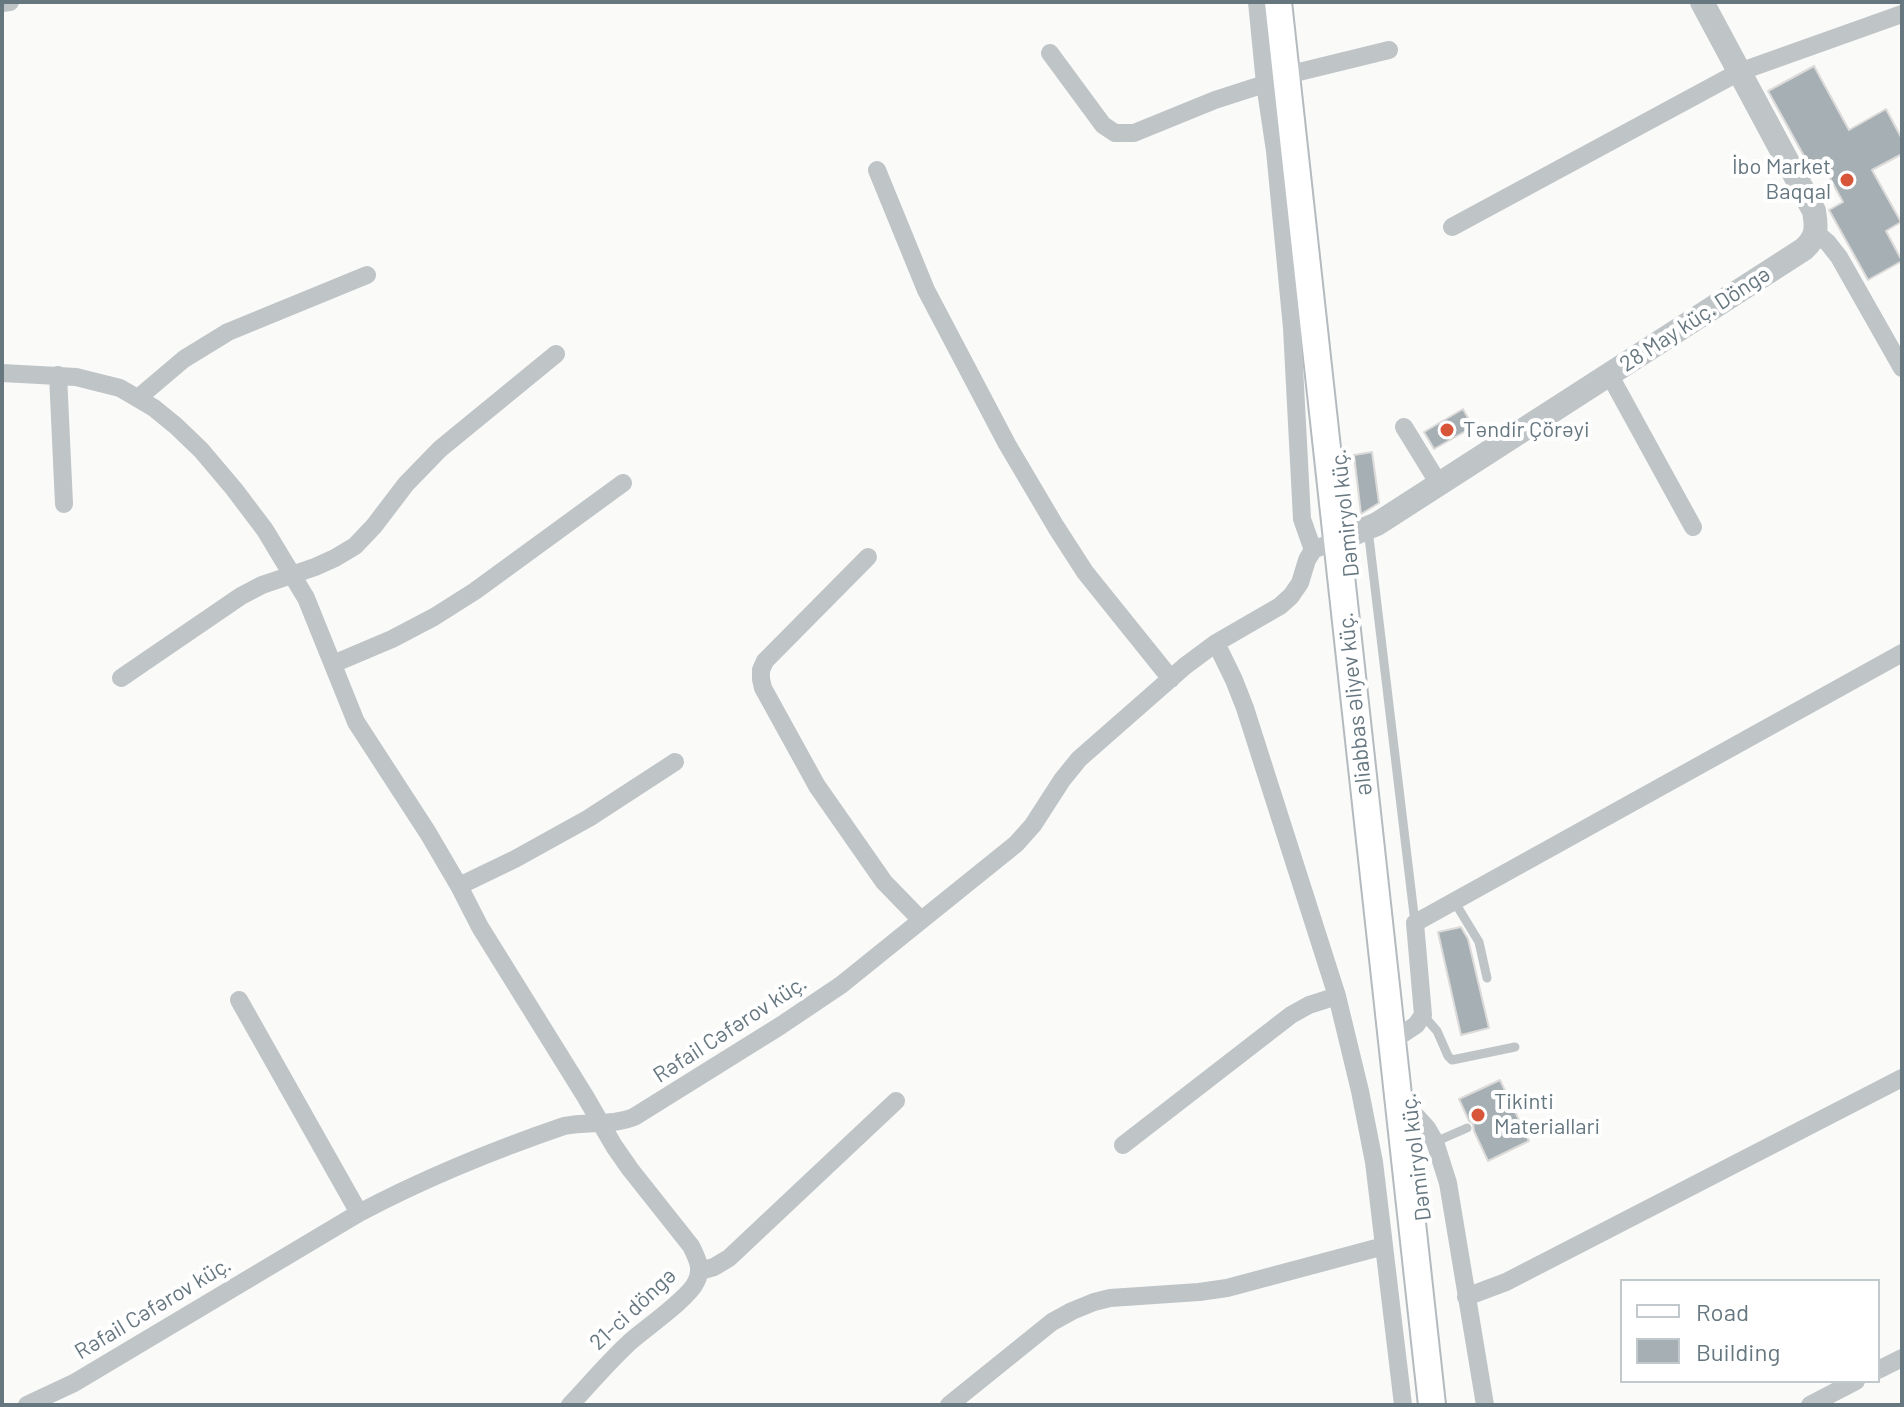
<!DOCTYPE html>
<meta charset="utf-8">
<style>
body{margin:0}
#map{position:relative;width:1904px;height:1407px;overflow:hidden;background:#fafaf8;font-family:Barlow,sans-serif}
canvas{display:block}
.frame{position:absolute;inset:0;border:4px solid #667780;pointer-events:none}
.legend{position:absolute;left:1620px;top:1279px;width:260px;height:104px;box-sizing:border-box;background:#fff;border:2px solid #c2c9cc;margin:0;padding:10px 14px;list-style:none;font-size:24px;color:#667780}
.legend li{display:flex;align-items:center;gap:16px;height:40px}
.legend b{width:40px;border:2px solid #c2c9cc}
</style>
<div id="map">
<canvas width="1904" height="1407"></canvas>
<div class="frame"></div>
<ul class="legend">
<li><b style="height:10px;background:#fff"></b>Road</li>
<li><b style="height:22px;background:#a6afb4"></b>Building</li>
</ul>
</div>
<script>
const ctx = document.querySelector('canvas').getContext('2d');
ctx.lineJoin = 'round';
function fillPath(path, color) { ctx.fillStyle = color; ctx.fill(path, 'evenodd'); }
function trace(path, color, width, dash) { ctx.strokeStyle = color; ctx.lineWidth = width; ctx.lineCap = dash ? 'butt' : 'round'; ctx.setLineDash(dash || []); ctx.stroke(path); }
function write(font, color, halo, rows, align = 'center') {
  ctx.font = font + ' Barlow,sans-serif'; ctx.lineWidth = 8; ctx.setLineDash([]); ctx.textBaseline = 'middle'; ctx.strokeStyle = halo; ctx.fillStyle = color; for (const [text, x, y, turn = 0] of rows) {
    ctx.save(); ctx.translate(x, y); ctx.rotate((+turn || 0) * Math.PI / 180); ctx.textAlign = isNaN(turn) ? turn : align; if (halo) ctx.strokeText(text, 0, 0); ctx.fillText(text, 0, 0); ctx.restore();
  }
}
const building = new Path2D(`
 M1814,66L1849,130L1886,109L1902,139V154L1872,170L1901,222L1886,231L1902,261L1868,280L1829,210L1843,202L1825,169L1814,174L1768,91Z
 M1463,409L1473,427L1434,449L1424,432Z
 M1372,452L1379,503L1361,514L1354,455Z
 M1461,927L1468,939L1489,1028L1461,1035L1438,932Z
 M1500,1080L1529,1141L1488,1161L1474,1131L1473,1124L1469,1121L1459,1099Z`);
fillPath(building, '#a6afb4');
trace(building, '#dcdbda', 2);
const secondary = new Path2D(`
 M1278,2L1432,1405`);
trace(secondary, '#b4babe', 30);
trace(new Path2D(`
 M1368,529L1415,923
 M1454,901L1479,942L1487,978
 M1423,1015L1437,1031L1448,1056L1452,1060L1515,1047
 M1435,1142L1467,1128`), '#bfc4c7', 9);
trace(new Path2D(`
 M1257,2L1265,84L1275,151L1292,328L1302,519L1313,550
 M2,3L10,2
 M1050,53L1103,125L1115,133H1134L1215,100L1274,81
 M1299,72L1389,50
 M877,170L926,290L1007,444L1056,527L1085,572L1171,679
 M1452,227L1739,72L1902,14
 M1816,233L1828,243L1839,257L1902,368
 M2,373L76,377L120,388L154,408L176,426L201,450L234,489L265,530L306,598L356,722L428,833L459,886L480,927L585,1096L614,1146L630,1169L691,1246C697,1258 703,1269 696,1282C689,1298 647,1327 631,1341C609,1361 590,1384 570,1405
 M1609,374L1693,527
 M58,375L64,504
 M138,398L184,359L228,332L367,275
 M1404,427L1439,484
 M868,557L765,661L761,670V679L763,688L817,786L884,882L921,920
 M1216,643L1234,680L1245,708L1337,996L1360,1091L1374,1162L1403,1405
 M333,664L392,639L434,617L475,591L623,483
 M121,678L241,596L262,585L315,567L335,558L355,546L374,526L406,484L440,449L556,354
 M459,886L515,859L589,818L675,762
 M239,1000L359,1213
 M1401,1035L1416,1025L1423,1015L1415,923L1902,653
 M1411,1115L1417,1117L1427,1128L1435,1142L1448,1183L1485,1405
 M1123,1145L1291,1015L1309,1005L1337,996
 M700,1271L714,1267L729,1258L896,1101
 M1466,1297L1506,1282L1902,1078
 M1878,1370L1902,1358
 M27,1405L74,1383L359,1213C425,1178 494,1150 564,1126C588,1121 612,1126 634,1117L780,1026L841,985L1016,844L1033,825L1062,780L1079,759L1185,666L1216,643L1280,606L1291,596L1300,583L1307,560L1313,550L1345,537
 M949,1405L1052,1322L1072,1311L1094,1302L1110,1298L1199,1292L1227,1288L1384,1246
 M1810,1405L1856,1381`), '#bfc4c7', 18);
trace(new Path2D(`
 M1348,536L1377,524L1804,249C1817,237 1817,228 1814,211L1702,2`), '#bfc4c7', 24);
trace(secondary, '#fff', 26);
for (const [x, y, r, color] of [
 [1847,180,8,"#d7563a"],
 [1447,430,8,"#d7563a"],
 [1478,1115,8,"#d7563a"]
]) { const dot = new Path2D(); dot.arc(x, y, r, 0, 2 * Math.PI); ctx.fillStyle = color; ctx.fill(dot); trace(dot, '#fff', 3); }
write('22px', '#667780', '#fff', [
 ["İbo Market",1831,167,"right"],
 ["Baqqal",1831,192,"right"],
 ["Təndir Çörəyi",1463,430],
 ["Tikinti",1494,1102],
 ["Materiallari",1494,1127]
], 'left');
write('22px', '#667780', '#fff', [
 ["28 May küç. Döngə",1695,319,-33],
 ["Dəmiryol küç.",1345,513,-96],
 ["Əliabbas Əliyev küç.",1355,704,-96],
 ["Rəfail Cəfərov küç.",730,1029,-33],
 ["Dəmiryol küç.",1416,1157,-97],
 ["Rəfail Cəfərov küç.",153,1308,-31],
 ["21-ci döngə",633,1309,-43]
]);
</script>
